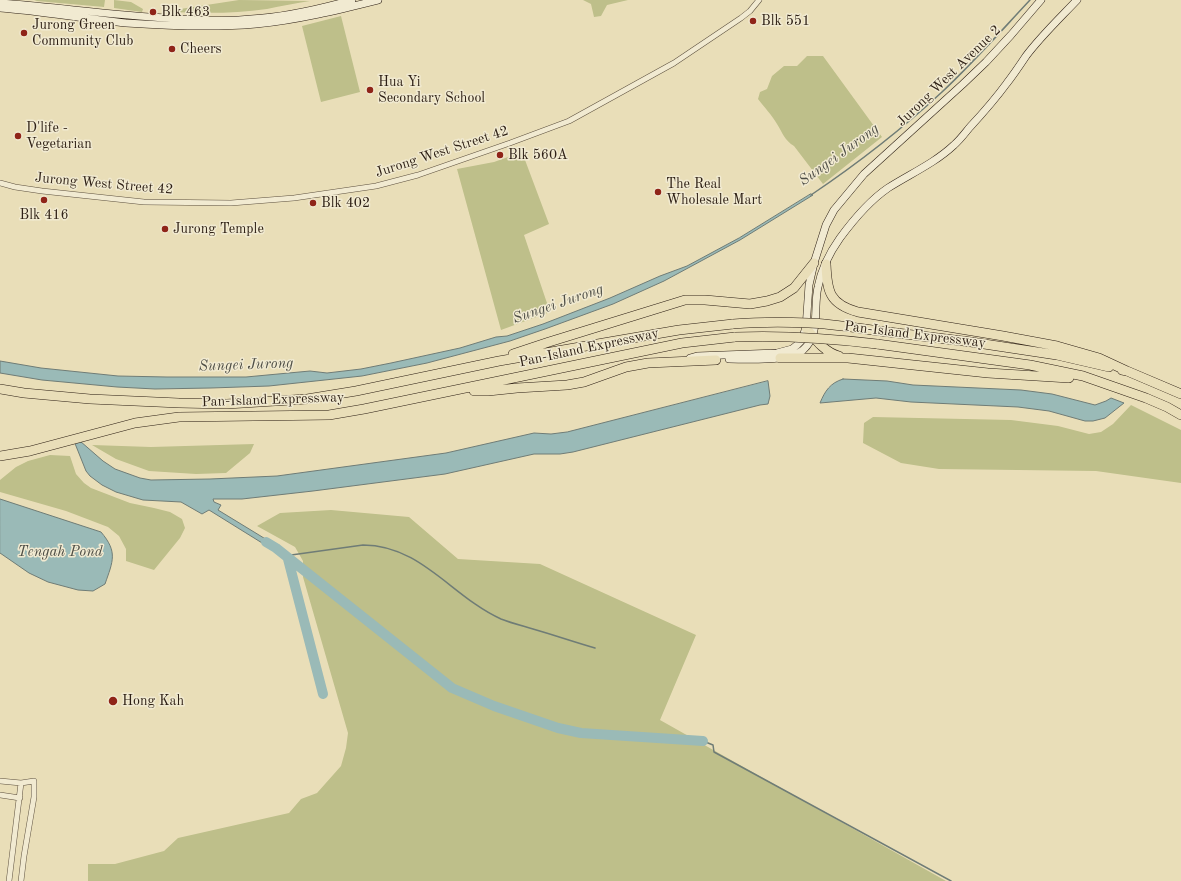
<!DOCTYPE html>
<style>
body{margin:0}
canvas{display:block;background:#e9deb8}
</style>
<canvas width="1181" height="881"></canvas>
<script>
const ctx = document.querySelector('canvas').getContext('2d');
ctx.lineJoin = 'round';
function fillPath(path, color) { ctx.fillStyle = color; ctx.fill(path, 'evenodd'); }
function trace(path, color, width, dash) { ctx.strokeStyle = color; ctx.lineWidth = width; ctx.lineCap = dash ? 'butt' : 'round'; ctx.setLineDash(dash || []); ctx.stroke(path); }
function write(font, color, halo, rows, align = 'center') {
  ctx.font = font + ' "Old Standard TT",serif'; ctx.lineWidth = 3; ctx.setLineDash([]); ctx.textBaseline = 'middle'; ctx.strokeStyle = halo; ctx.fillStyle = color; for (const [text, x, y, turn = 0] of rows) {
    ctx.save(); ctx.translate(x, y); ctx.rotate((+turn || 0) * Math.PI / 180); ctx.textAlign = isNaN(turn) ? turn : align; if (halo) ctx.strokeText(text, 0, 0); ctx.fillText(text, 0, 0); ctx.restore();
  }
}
fillPath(new Path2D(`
 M34,0H105L104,7L37,1Z
 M114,0L131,2L143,9L142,12L114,8Z
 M239,0L310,1C296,3 281,6 267,9C234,14 201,13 168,12L167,11Z
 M583,0H628L607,5L601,16L594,17L591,4Z
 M341,16L360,92L321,102L302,26Z
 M807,56H823L882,137L823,184L794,146C785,141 782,132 777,124C772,115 764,107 758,99L760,92L767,89L772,76L784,66H797Z
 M522,152L549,224L524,235L550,312L501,330L457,169L494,162Z
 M1131,405L1181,430V483L1096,471L939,469L901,463L863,443L864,423L873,417L1011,420L1058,426L1089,434L1101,432L1113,424Z
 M254,444L250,453L226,473L196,474L149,471L116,459L92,445L151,447Z
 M50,455L70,456L76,474L84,483L91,488L130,503L154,508L170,512L182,519L185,528L180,538L154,570L126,561V549L119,536L108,527L66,511L0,492V480L16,467L28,461Z
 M331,510L409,517L458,559L540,564L696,635L660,720L946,881H88V864H115L164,851L178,838L289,813L301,799L317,793L341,766L346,748L348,733L303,577V561L295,547L257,526L280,513Z`), '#bebf8a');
const water = new Path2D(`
 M811,194L813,195L740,240L664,281L613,304L545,329L510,341L427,363L362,376L269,386L211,388L155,389L117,387L42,380L0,373V361L41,368L118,376L167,377H246L310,371L327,373L361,369L391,363L460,348L496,337L507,336L543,324L610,298L660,276L687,266L739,238Z
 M843,379L887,381L913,385L1021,390L1052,394L1095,405L1106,401L1111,398L1124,403L1105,418L1093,421H1085L1049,411L1018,407L911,402L876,398L820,403C825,391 830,383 843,379Z
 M768,381L770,396L768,404L760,405L573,452L560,454H534L445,474L313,491L242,499H213L214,502L221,505L218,510L277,546L275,551L209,510L202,514L181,502L143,500L116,492L102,485L90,476L86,471L74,441H80L103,461L115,469L140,478L151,480L210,479L277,476L446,453L534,433L551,434L567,432Z
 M0,499L101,532C118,552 113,561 105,584L93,591L78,590L48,582L29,573L0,553Z`);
fillPath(water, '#9abab7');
trace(water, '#6f7c76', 1);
trace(new Path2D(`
 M811,195C857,164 901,130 942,92C973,63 1001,31 1030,0
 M284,556L363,545C421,545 452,597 501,619C511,623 523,626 533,629C554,635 574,642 595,648
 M703,741L713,745L714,752L951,881`), '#6f7c76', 1.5);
trace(new Path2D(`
 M266,542L276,548L452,688L494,706L558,728L581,733L703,741
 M288,559L323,694`), '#9abab7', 10);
const street = new Path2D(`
 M0,183L15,187L42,191L144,202L231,203L294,198L376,186L418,175L510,143L569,121L674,63L741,18L750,11L759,0
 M0,781L21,783L34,781V797L24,856L21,881
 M0,795L20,798
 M9,881L21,783`);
const secondary = new Path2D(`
 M0,3C55,7 111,15 166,18C194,20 223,22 251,19C285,17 320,9 352,0
 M0,8C42,11 84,19 126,23C169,26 213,28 256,24C297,20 338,10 378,0
 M729,359C747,359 789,362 803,350C821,334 813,308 818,287C821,271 830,252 840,238C854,219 869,201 888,188C910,174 935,163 954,145C960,140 965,133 970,127C983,113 996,98 1007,83C1014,74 1020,65 1026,56C1041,36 1060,18 1077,0
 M688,361L690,358L697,356L777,353L792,349L797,345L801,341L806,328L809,285L814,263L826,225L834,210L864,174L963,84L986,62L1011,35L1041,0`);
const highway = new Path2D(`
 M826,264C827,291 829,304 858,312L1003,336L1057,346L1099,358L1127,371
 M806,328C815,339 824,352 839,356
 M880,331L971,342L1057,355L1109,367
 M877,344L1030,365L1083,376L1146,398L1167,407L1181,415
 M513,354L549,342L685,300H705L750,304L767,301L780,297L794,288L814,263
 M780,358H848L988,373L1069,378
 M1122,370L1127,371L1181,394
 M0,389L24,393L90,399L179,403L227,404L307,399L356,391L499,361L679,330L733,324
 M474,391H488L517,388L567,385L584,382L626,367L648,363L716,360
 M0,456L30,451L135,423L179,417L329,415L364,409L682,343L735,337`);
trace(street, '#5d503e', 6);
trace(secondary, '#2e2015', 8);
trace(highway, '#2e2015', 10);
trace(street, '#f1ead1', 5);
trace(secondary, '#f1ead1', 7);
trace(highway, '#e9deb8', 9);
const highwayBridge = new Path2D(`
 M733,324C758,322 784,322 809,323C833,324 856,328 880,331
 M735,337C784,335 828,338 877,344`);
trace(highwayBridge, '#2e2015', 10, []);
trace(highwayBridge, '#e9deb8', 9);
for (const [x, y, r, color] of [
 [153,12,4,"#8f2418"],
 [753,21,4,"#8f2418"],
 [24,33,4,"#8f2418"],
 [172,49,4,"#8f2418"],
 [370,90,4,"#8f2418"],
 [18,136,4,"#8f2418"],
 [500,155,4,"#8f2418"],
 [658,192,4,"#8f2418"],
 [44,200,4,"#8f2418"],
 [313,203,4,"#8f2418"],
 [165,229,4,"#8f2418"],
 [113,701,5,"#8f2418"]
]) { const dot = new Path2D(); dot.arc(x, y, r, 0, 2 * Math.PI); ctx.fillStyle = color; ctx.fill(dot); trace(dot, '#f1ead1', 1.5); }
write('14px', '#2e2015', '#f1ead1', [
 ["Blk 463",161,12],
 ["Blk 551",761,21],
 ["Jurong Green",32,25],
 ["Community Club",32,41],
 ["Cheers",180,49],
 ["Hua Yi",378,82],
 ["Secondary School",378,98],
 ["D'life -",26,128],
 ["Vegetarian",26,144],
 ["Blk 560A",508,155],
 ["The Real",666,184],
 ["Wholesale Mart",666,200],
 ["Blk 402",321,203],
 ["Blk 416",44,215,"center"],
 ["Jurong Temple",173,229],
 ["Hong Kah",122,701]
], 'left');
write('14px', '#2e2015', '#f1ead1', [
 ["Jurong West Avenue 2",949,76,-44],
 ["Jurong West Street 42",442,152,-18],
 ["Jurong West Street 42",104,184,5],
 ["Pan-Island Expressway",915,335,7],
 ["Pan-Island Expressway",589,348,-12],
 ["Pan-Island Expressway",273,400,-2]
]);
write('italic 15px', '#4e4e46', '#f1ead1', [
 ["Sungei Jurong",839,155,-36],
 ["Sungei Jurong",558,304,-19],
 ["Sungei Jurong",246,365,-2],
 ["Tengah Pond",60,552]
]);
</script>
